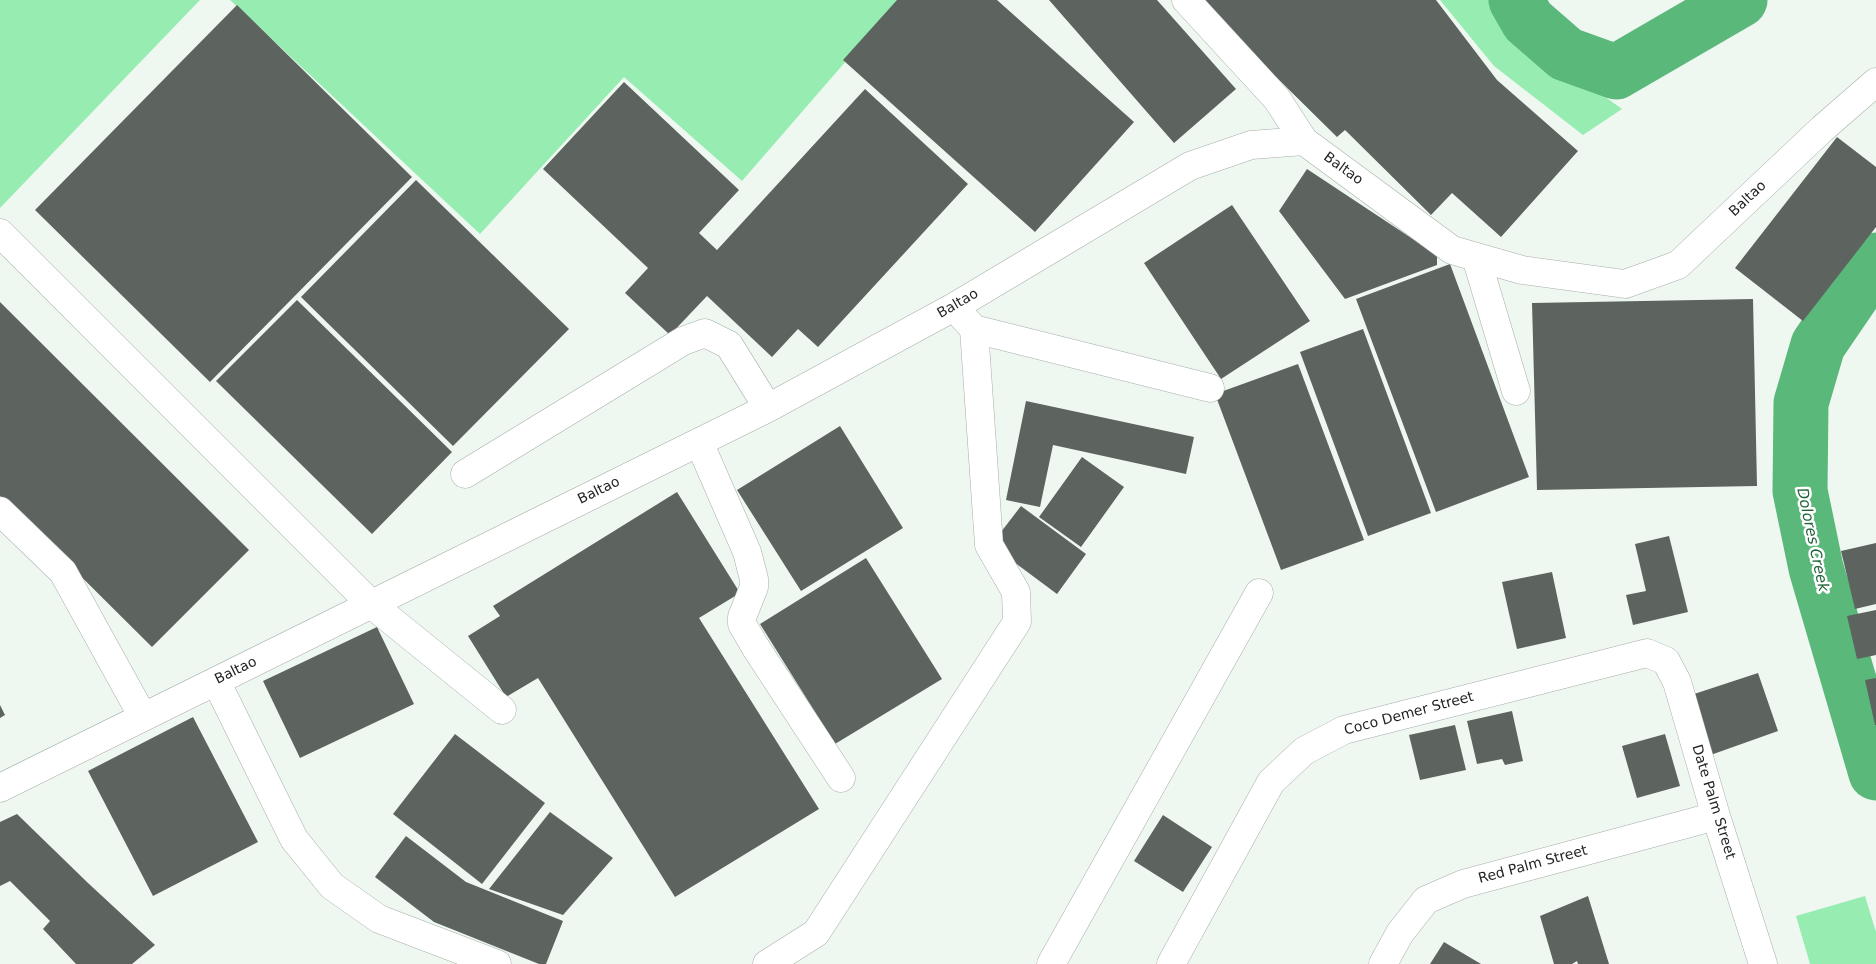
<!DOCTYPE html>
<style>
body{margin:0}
canvas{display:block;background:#eff7f1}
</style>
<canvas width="1876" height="964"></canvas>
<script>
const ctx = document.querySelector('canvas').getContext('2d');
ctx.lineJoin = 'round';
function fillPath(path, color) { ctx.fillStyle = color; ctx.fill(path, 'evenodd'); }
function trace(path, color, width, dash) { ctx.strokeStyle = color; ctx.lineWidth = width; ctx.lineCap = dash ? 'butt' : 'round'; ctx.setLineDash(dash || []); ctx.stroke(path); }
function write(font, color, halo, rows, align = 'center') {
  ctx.font = font + ' "DejaVu Sans",sans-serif'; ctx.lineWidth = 5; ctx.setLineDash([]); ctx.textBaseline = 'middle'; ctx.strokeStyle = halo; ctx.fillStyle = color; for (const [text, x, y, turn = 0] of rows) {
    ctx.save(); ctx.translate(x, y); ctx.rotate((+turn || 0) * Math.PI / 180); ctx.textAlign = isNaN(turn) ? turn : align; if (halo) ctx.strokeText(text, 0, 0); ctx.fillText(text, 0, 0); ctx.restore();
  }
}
fillPath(new Path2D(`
 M0,0H200L0,208Z
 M230,0H899L742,181L624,77L480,234Z
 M1440,0H1506L1536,47L1622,109L1583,135L1494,66Z
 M1865,896L1876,932V964H1810L1796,916Z`), '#97edb1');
trace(new Path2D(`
 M1726,8L1727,0`), '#5ab87a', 9);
trace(new Path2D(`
 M1516,0L1528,21L1566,54L1616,72L1740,0
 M1876,260L1818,345L1801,403L1800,491L1816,568L1876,773`), '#5ab87a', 55);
fillPath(new Path2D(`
 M897,0H997L1134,122L1035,232L843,60Z
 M1049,0H1157L1236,89L1174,143Z
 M1206,0H1436L1497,80L1578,151L1501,237L1452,193L1431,215L1345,130L1337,137L1202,4Z
 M237,5L412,177L210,382L35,210Z
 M624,82L739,190L699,233L717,250L865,89L968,184L818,347L798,329L772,357L707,296L670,335L625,293L648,268L543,169Z
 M1837,137L1876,167V227L1803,321L1735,268Z
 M1307,169L1437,255V265L1345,299L1279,211Z
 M416,180L569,329L453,446L301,297Z
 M1232,205L1310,321L1221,379L1144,263Z
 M1450,264L1529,477L1436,512L1356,299Z
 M1753,299L1757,486L1537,490L1532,303Z
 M297,300L452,452L372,534L216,381Z
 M0,302L249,550L152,647L0,496Z
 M1363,329L1431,513L1368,536L1300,352Z
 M1298,364L1364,540L1281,570L1215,394Z
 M1026,401L1194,437L1186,474L1053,445L1040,507L1006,500Z
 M840,426L903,528L801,591L737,490Z
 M1082,457L1124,487L1081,547L1039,517Z
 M677,492L740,593L699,618L819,809L675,897L538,678L506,697L468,636L500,616L493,606Z
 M1021,506L1086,554L1057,594L991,545Z
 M1669,536L1688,612L1633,625L1626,595L1646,591L1635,544Z
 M1876,543V604L1855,609L1841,551Z
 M866,558L942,679L835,744L760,624Z
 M1552,572L1566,638L1517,649L1502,582Z
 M1876,610V655L1857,659L1847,616Z
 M377,627L414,704L300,758L263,681Z
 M1758,673L1778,731L1705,757L1685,697Z
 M1876,678V725H1875L1865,680Z
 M0,705L5,715L0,718Z
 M1512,711L1523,761L1505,765L1502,759L1477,764L1467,721Z
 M193,717L258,842L153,896L88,771Z
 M1455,725L1466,770L1420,780L1409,735Z
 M455,734L545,803L482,884L393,814Z
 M1665,734L1680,786L1637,798L1622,746Z
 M550,812L613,858L563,915L489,889Z
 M17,814L88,883L155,945L132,964H76L43,929L50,921L10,881L0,886V822Z
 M1163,815L1212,847L1183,892L1134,861Z
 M406,836L466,882L563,921L546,964H539L434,922L375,877Z
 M1588,896L1609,964H1578L1577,961L1572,964H1554L1540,916Z
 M1444,942L1481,964H1430Z`), '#5d645f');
const minor = new Path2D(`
 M1186,0L1277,99L1304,141
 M0,233L371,604L502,710
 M1476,257L1516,391
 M963,317L974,329L1210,388
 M699,442L747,552L754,579V587L742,617V624L756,648L841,778
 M465,474L683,341L705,333L729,345L768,408
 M0,511L63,572L143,717
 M216,681L294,839L332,886L379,919L497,964
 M0,788L768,408L954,307L1190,166L1251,145L1304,141L1452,250L1522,270L1625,284L1678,265L1822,129L1876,82
 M767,964L816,933L1017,622L1016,592L989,545L974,329
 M1051,964L1259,593
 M1171,964L1271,782L1304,751L1344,730L1647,653L1666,661L1677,682L1716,816L1763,964
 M1383,964L1400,933L1426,900L1463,884L1716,816`);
trace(minor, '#a7aea9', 29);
trace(minor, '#fff', 28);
write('14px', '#1f2220', '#fff', [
 ["Baltao",1343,169,36],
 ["Baltao",1748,199,-43],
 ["Baltao",958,304,-30],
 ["Baltao",599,491,-26],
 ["Baltao",236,671,-26],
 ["Coco Demer Street",1409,714,-15],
 ["Date Palm Street",1713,802,73],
 ["Red Palm Street",1533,865,-15]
]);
write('italic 15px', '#1f6239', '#fff', [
 ["Dolores Creek",1812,540,78]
]);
</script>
